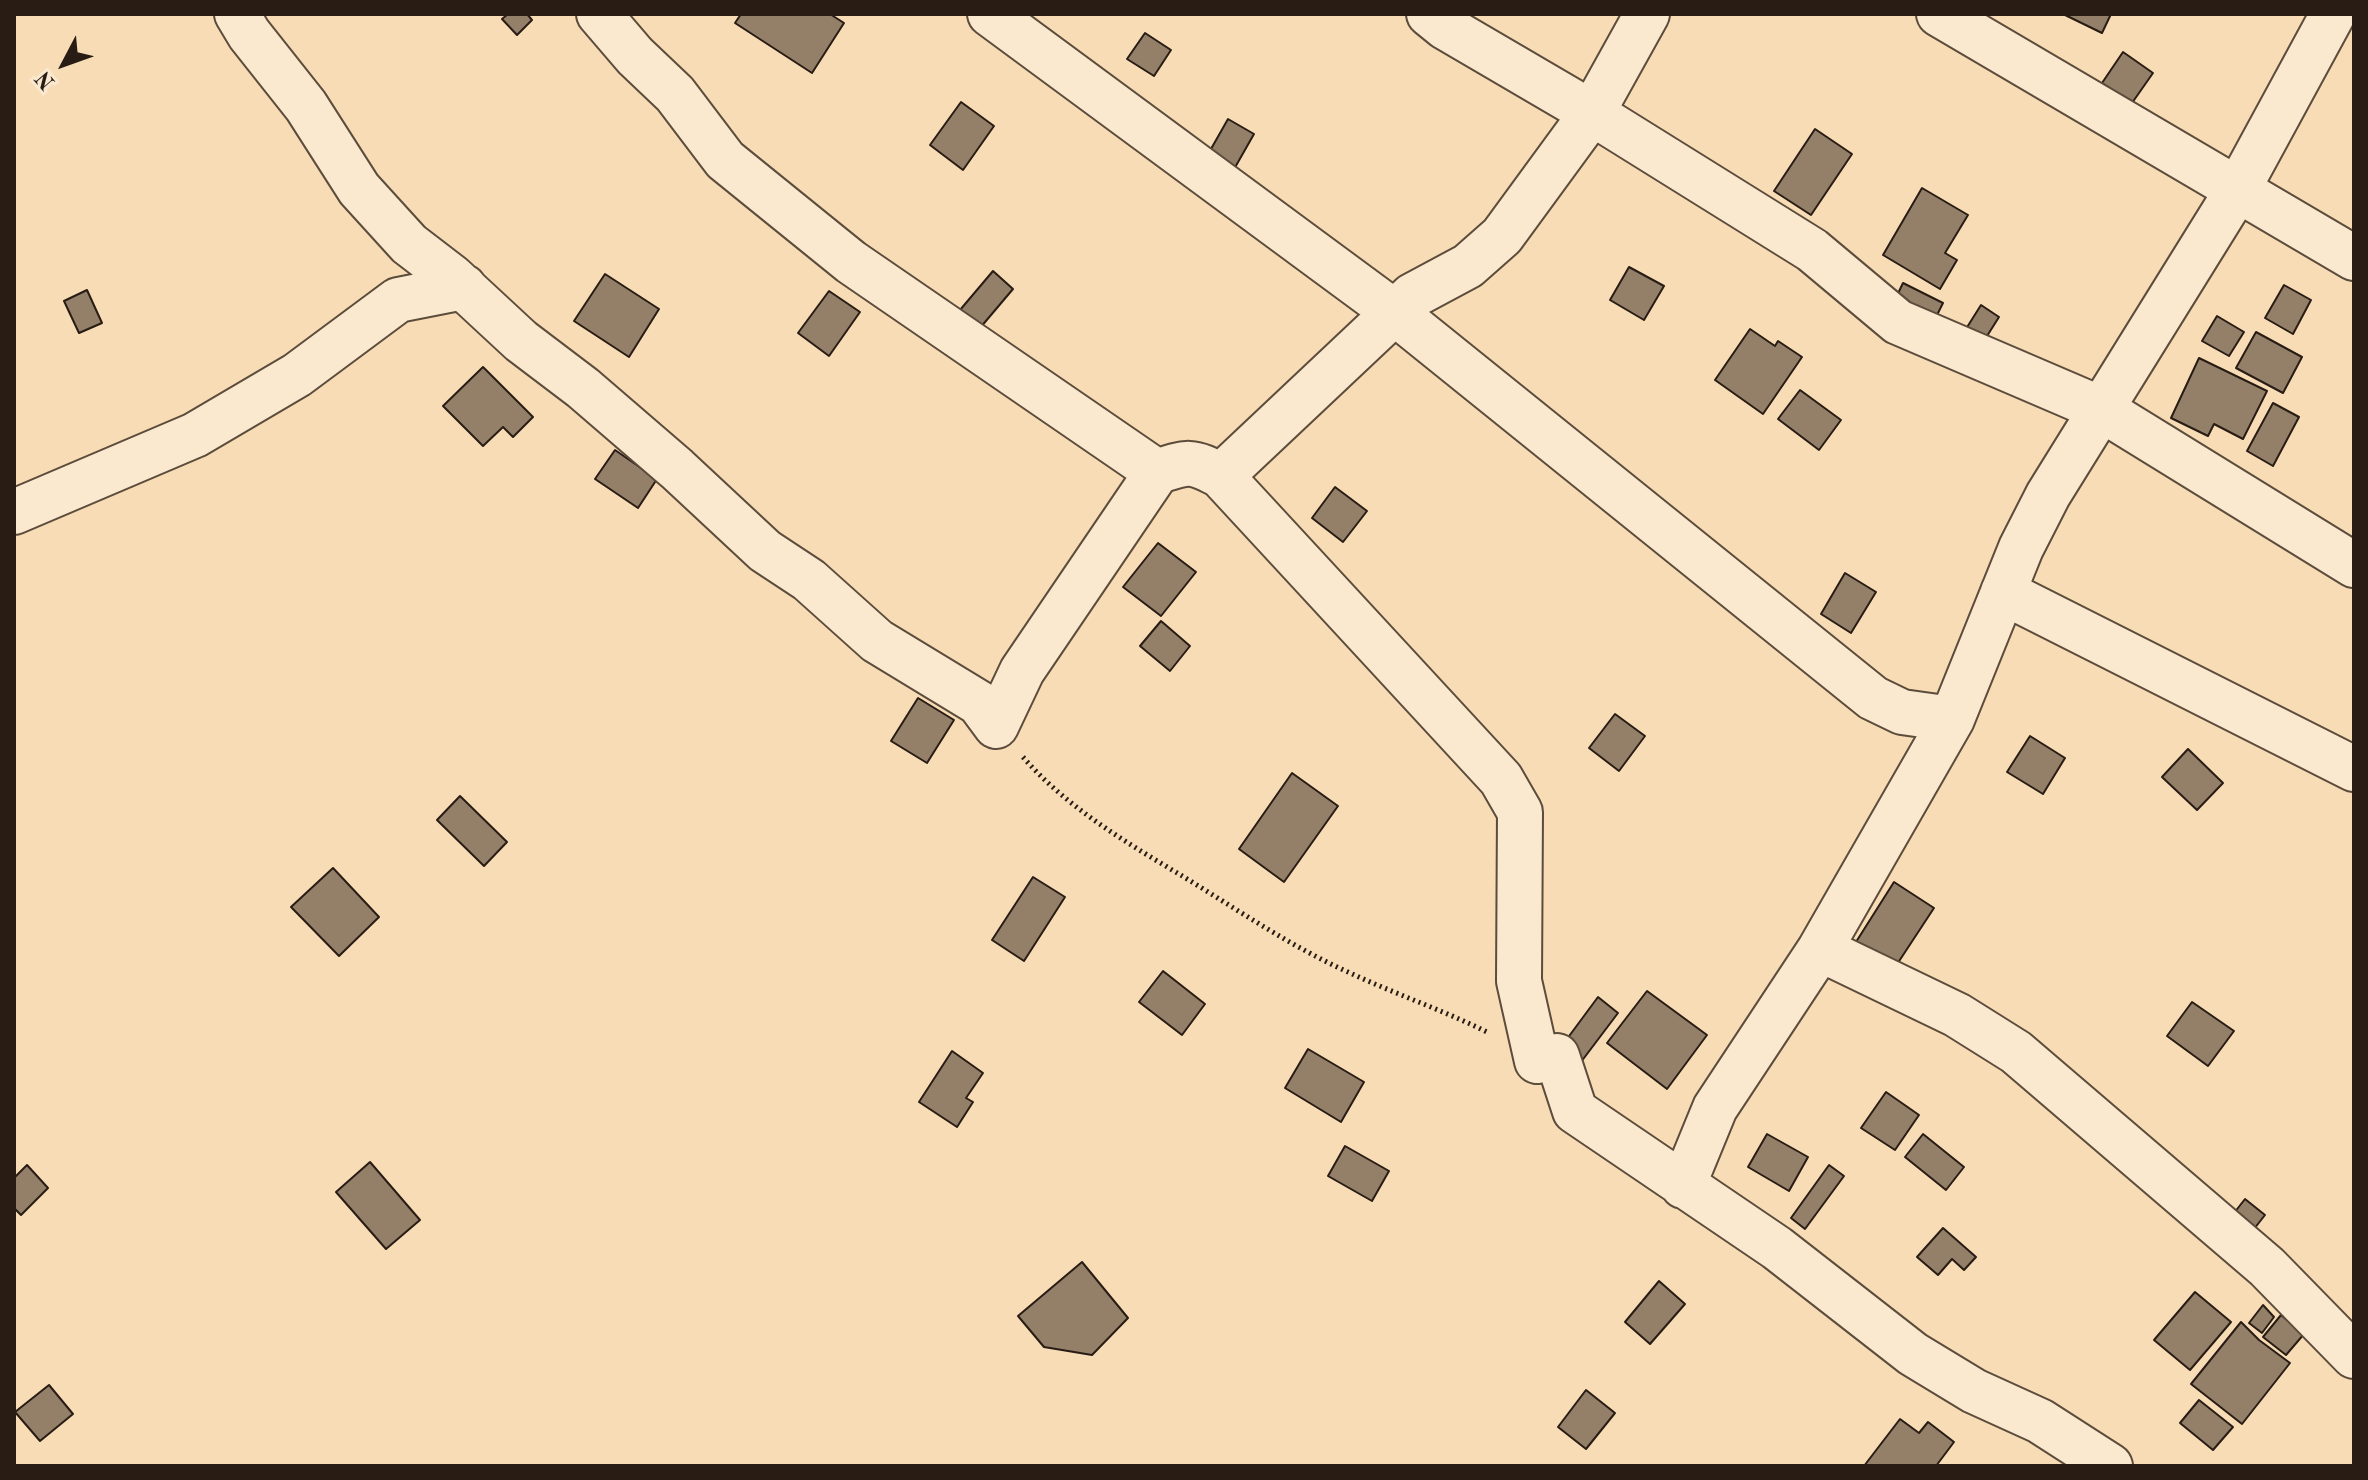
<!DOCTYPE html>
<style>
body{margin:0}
#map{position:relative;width:2368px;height:1480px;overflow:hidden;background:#f7dcb5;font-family:"Old Standard TT",serif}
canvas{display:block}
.frame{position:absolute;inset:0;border:16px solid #281c14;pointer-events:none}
.north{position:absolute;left:24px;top:24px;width:80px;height:80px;-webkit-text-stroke:6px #fae8cf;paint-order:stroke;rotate:229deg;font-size:22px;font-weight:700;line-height:32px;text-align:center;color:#281c14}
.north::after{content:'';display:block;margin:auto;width:28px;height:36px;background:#281c14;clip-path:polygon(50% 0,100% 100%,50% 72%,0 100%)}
</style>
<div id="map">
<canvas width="2368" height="1480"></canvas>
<div class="frame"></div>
<div class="north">N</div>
</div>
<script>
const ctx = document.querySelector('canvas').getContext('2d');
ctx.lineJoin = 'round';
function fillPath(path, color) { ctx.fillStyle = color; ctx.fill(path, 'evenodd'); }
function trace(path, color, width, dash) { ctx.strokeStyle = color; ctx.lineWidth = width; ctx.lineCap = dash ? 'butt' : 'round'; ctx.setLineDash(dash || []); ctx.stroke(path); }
const building = new Path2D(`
 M508,14H527L532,20L517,35L502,19Z
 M741,14H830L844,23L812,73L735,23Z
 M2063,14H2111L2102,33Z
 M1145,33L1171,50L1154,76L1127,59Z
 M2123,52L2153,73L2132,103L2102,83Z
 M961,102L994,126L963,170L930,145Z
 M1228,119L1254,134L1229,178L1203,163Z
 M1815,129L1852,154L1811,215L1774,191Z
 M1922,188L1968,215L1945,253L1957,260L1940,289L1883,255Z
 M1629,267L1664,286L1644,320L1610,300Z
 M993,271L1013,289L980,328L960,310Z
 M605,274L659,309L629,357L574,321Z
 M1903,283L1943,303L1931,327L1892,306Z
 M2284,285L2311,300L2293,334L2265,318Z
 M87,290L102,323L79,333L64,301Z
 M829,291L860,312L829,356L798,333Z
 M1981,305L1999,317L1982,344L1964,332Z
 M2217,316L2244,332L2229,356L2202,341Z
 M1750,329L1775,346L1778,341L1802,357L1763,414L1715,380Z
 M2256,332L2302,357L2283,393L2236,368Z
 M2199,358L2267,391L2243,439L2214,424L2208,436L2171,418Z
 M483,367L533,417L513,437L503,427L483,446L443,406Z
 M1800,390L1841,420L1819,450L1778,419Z
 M2273,403L2299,417L2273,466L2247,451Z
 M615,450L657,479L638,508L595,479Z
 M1335,487L1367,511L1343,542L1312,518Z
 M1158,543L1196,572L1161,616L1123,587Z
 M1845,573L1876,592L1851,633L1821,614Z
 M1161,621L1190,646L1170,671L1140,646Z
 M918,698L954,720L927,763L891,741Z
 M1615,714L1645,736L1619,771L1589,748Z
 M2030,736L2065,758L2043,794L2007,772Z
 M2188,749L2223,783L2197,810L2162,777Z
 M1292,773L1338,806L1284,882L1239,849Z
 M460,796L507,842L484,866L437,820Z
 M333,868L379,917L339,956L291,907Z
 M1033,877L1065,897L1024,961L992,940Z
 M1894,882L1934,908L1888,978L1849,953Z
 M1163,971L1205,1004L1182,1035L1139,1002Z
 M1647,991L1707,1035L1667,1089L1607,1043Z
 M1598,997L1618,1013L1581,1062L1561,1047Z
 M2192,1002L2234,1031L2208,1066L2167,1036Z
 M1308,1049L1364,1082L1341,1122L1285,1088Z
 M952,1051L983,1073L966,1098L973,1102L957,1127L919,1102Z
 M1886,1092L1919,1115L1895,1150L1861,1128Z
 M1767,1134L1808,1157L1789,1191L1748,1167Z
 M1923,1134L1964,1167L1946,1190L1905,1157Z
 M1345,1146L1389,1171L1372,1201L1328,1176Z
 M370,1162L420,1220L386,1249L336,1192Z
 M27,1165L48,1188L21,1215L14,1208V1178Z
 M1829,1165L1844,1176L1805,1229L1791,1218Z
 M2245,1199L2265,1215L2243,1243L2223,1227Z
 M1943,1228L1976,1257L1964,1270L1952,1259L1938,1275L1917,1257Z
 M1082,1262L1128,1318L1092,1355L1044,1347L1018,1316Z
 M1659,1281L1685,1304L1650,1344L1625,1322Z
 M2195,1292L2231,1322L2190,1370L2154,1340Z
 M2263,1305L2274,1317L2262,1333L2249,1323Z
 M2281,1315L2304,1334L2286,1355L2263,1337Z
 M2241,1322L2259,1340L2290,1363L2242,1424L2191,1384Z
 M49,1385L73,1414L40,1441L15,1412Z
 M1586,1390L1615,1413L1586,1449L1558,1427Z
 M2199,1400L2233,1427L2213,1450L2180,1423Z
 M1900,1419L1919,1433L1928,1422L1954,1442L1936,1466H1864Z`);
fillPath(building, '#948068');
trace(building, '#281c14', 2);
const minor = new Path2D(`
 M237,14L249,34L306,106L359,189L409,244L452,277L521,341L583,388L677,469L765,551L809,580L877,641L979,703L996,726L1022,671L1157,472
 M599,14L635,56L675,94L725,160L851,262L1157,472C1188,461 1192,460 1221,476L1501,779L1520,812L1519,981L1537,1061L1557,1056L1575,1111L1777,1248L1913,1354L1974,1391L2040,1421L2110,1466
 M990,14L1394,312L1873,698L1902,712L1952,719
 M1429,14L1445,27L1592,113L1812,250L1898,322L2101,409L2354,565
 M1939,14L2354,258
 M1221,476L1412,296L1468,266L1502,236L1592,113L1647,14
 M14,512L195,435L297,375L398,300L464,287
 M2003,592L2354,769
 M1820,949L1957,1015L2016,1052L2267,1267L2354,1356
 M1683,1186L1715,1108L1820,949L1952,719L2021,548L2048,495L2238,189L2333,14`);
trace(minor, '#5c4c3c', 48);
trace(new Path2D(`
 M1023,757C1066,807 1127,843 1184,877C1238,910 1290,946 1348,972C1395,994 1443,1010 1489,1033`), '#281c14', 5, [2, 4]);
trace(minor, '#fae8cf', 44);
</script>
